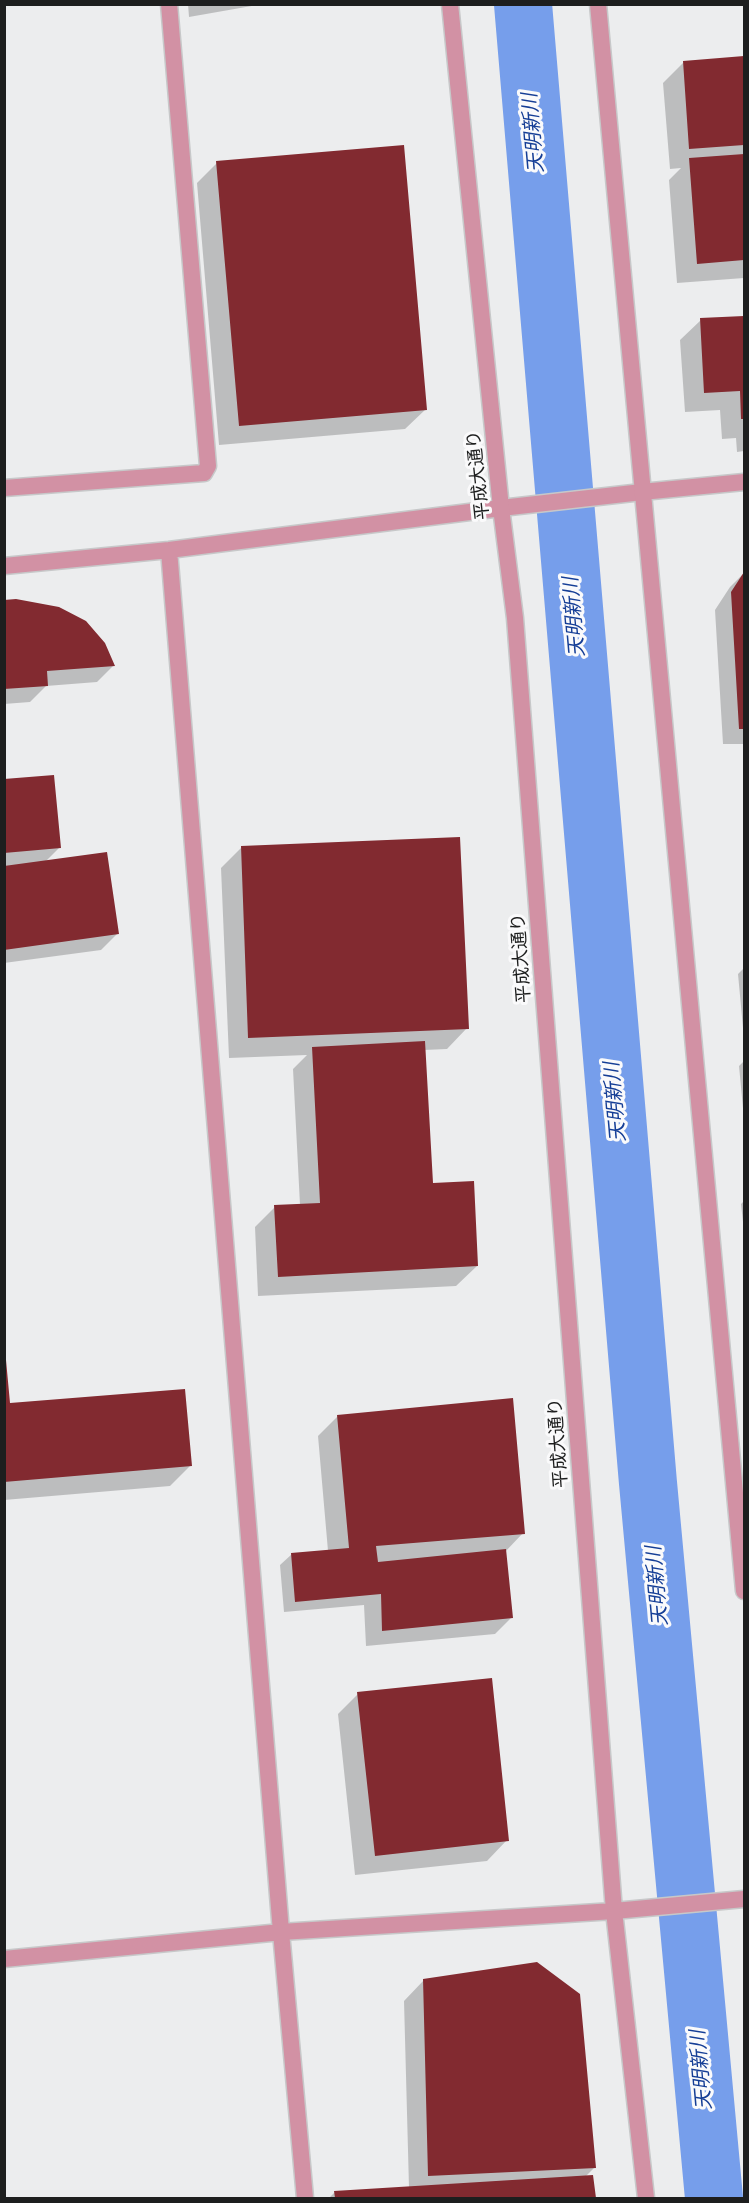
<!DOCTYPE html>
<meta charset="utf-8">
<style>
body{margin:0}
#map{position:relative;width:749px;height:2203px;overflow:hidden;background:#ecedee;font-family:"DM Sans",sans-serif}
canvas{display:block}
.frame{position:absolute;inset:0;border:6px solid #1d1e1e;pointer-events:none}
</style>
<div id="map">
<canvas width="749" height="2203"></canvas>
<div class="frame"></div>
</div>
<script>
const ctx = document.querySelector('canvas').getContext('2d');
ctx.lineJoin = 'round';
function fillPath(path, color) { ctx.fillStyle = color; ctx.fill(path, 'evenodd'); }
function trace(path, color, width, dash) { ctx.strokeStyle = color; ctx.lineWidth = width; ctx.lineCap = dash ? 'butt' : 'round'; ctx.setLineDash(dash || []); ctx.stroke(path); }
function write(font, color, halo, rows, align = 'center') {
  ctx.font = font + ' "DM Sans","Noto Sans JP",sans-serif'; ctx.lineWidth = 6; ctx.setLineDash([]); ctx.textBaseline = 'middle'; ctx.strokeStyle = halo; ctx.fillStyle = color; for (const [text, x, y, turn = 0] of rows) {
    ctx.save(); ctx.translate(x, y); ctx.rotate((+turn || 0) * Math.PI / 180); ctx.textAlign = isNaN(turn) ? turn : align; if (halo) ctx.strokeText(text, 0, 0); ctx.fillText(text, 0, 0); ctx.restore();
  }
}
fillPath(new Path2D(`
 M188,4H263L189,17Z
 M744,58V278L677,283L669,180L681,168L670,169L663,83L684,62Z
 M217,163L426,409L405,429L219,445L197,183Z
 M744,317V451L737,452L736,438L722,439L720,410L685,412L680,340L701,320Z
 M744,573V744H723L715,610L730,587Z
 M4,602L113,666L97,682L46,686L30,702L4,704Z
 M4,780L59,848L45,862L117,934L101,950L4,963Z
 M241,848L467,1028L447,1049L424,1050L431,1185L477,1266L456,1286L258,1296L255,1227L275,1207L300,1205L293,1069L307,1055L229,1058L221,868Z
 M744,968V1039L738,974Z
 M744,1061V1119L739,1066Z
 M744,1201V1231L741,1204Z
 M4,1358L8,1405L190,1466L170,1486L4,1500Z
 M338,1416L523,1533L505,1552L512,1617L495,1634L366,1646L364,1605L284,1612L280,1565L292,1554L328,1551L318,1436Z
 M358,1694L507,1840L487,1861L355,1875L338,1714Z
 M424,1980L594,2168L585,2177L592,2176L595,2198H329L334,2193L409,2188L404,2001Z`), '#0003');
trace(new Path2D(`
 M523,4L648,1483L714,2198`), '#769eeb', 58);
fillPath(new Path2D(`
 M744,56V145L689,149L683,61Z
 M404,145L427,410L239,426L216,161Z
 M744,154V260L697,264L689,158Z
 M744,316V419H741L740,391L704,393L700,318Z
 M744,572V729H739L731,592Z
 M16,599L59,607L86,621L105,643L115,666L47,671L48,686L4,689V600Z
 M54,775L61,848L4,853V779Z
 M460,837L469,1029L248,1038L241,846Z
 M107,852L119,934L4,950V866Z
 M425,1041L433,1183L474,1181L478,1266L278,1277L274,1205L320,1203L312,1047Z
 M4,1360H6L10,1403L185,1389L192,1466L4,1482Z
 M513,1398L525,1534L376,1546L378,1562L506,1549L513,1618L382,1631L381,1594L295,1602L291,1553L349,1548L337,1415Z
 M492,1678L509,1841L375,1856L357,1692Z
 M537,1962L580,1994L596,2168L428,2176L423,1979Z
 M593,2175L596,2198H335L334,2191Z`), '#822a30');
const minor = new Path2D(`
 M4,488L204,473L208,466L169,4
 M501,508L642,492`);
const tertiary = new Path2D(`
 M450,4L501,508L515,618L614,1911L646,2198
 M598,4L744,1591
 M642,492L744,482
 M169,550L281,1932L305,2198
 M4,566L169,550L501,508
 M4,1959L281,1932L614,1911L744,1899`);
trace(minor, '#c7c8c9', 19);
trace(tertiary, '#c7c8c9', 19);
trace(minor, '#d291a4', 16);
trace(tertiary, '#d291a4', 16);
write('18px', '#1d1e1e', '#fafafb', [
 ["平成大通り",479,475,-96],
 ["平成大通り",522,958,-94],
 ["平成大通り",559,1443,-94]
]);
write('italic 20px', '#153e96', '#fafafb', [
 ["天明新川",534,133,-95],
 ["天明新川",575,617,-95],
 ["天明新川",616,1102,-95],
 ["天明新川",658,1586,-95],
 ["天明新川",702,2070,-95]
]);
</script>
